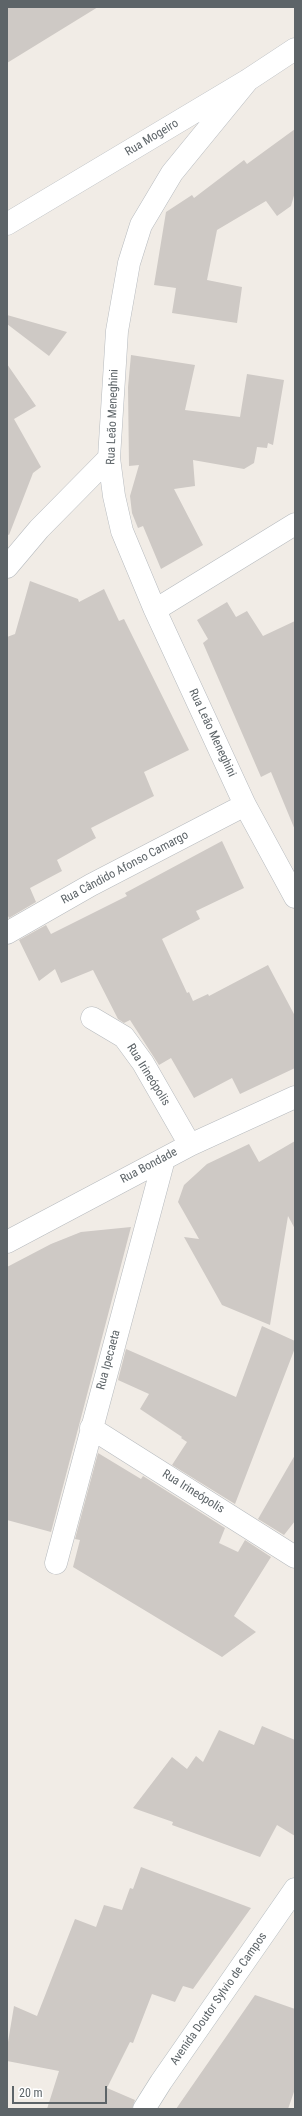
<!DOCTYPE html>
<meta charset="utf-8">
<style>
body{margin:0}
#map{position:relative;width:302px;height:2116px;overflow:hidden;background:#f1ece6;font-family:"Roboto Condensed",sans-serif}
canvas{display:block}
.frame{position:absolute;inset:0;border:8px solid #5d6468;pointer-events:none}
.scale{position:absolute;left:12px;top:2086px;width:95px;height:18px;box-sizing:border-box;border:2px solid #5d6468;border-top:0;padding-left:5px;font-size:12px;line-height:14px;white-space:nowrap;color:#5d6468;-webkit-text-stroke:3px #fff;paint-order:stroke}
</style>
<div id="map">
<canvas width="302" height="2116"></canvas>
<div class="frame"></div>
<div class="scale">20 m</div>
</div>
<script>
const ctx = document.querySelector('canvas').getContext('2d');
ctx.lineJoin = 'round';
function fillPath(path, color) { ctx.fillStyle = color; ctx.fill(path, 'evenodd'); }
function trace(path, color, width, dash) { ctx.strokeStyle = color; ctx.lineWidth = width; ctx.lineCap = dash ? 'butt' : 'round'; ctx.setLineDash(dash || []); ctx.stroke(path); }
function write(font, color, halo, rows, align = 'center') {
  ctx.font = font + ' "Roboto Condensed",sans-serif'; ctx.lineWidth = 3; ctx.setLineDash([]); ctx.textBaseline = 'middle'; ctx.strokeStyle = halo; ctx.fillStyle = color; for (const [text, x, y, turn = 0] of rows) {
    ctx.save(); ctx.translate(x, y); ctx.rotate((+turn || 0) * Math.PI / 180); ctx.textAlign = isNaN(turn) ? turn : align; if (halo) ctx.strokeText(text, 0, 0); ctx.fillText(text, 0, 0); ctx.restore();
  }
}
fillPath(new Path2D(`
 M7,7H98L7,63Z
 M295,129V192L291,206L277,216L266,201L217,230L207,280L242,287L237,323L172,313L176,288L154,285L166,212L192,195L194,198L244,160L247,164Z
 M7,315L67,332L49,356L7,324Z
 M131,355L195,365L185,410L240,417L247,374L284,380L273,445L268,443L267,448L257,447L254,463L244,469L193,460L195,486L174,489L203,545L161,569L143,526L138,528L132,513L130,496L139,465L129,466L128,387Z
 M7,364L36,406L14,419L41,467L33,473L9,535L7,534Z
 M30,581L78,599L79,602L104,589L119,621L124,619L189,750L144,772L154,796L91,828L96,838L57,860L62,871L30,888L36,902L9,918L7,914V637L15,634Z
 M227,602L236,617L247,611L263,636L295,621V830L271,772L261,777L203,643L208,639L197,620Z
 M222,841L244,888L196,911L200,919L162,939L187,993L189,992L193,1001L208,994L209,996L268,965L295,1016V1068L240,1094L232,1078L194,1098L171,1058L159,1065L130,1020L124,1023L118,1019L93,970L61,983L55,969L39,981L19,940L46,925L51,934L127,896L125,893Z
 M295,1141V1229L288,1216L270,1325L222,1305L184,1237L199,1239L178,1202L184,1185L207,1164L249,1144L259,1162Z
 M131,1227L51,1532L7,1520V1267L51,1244L81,1232Z
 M262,1326L295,1341V1348L235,1504L172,1465L187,1442L181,1438L182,1437L140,1409L149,1394L118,1380L126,1349L236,1397Z
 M98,1453L141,1479L143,1476L225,1528L219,1543L238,1552L245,1540L271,1557L234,1616L256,1632L222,1657L73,1567L80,1540L75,1539Z
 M295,1455V1521L284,1535L258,1519Z
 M262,1726L295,1740V1836L277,1825L260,1857L172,1825L173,1822L133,1808L172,1757L187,1769L196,1756L203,1762L219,1730L254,1745Z
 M141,1867L251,1908L193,1989L183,1986L175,2002L152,1994L133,2043L130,2042L107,2088L135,2100L132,2109H47L59,2071L7,2061V2048L14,2006L37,2016L75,1919L96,1927L104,1905L122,1910L130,1888L133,1889Z
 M255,1995L295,2009V2089L288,2109H176Z`), '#cec9c5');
const street = new Path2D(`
 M248,80L172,173L141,225L129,263L117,331L109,458L114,496L122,531L155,610L245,805L295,897
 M7,224L248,80L295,49
 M7,567L39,529L109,458
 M155,610L295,524
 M7,933L91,885L245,805
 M92,1018L124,1037L143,1063L190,1145
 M7,1242L190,1145L295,1097
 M91,1428L295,1557
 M56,1563L164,1159`);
const secondary = new Path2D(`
 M144,2109L161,2082L295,1889`);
trace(street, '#b6babe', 23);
trace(secondary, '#b4bbbf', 23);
trace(street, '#fff', 22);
trace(secondary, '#fff', 22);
write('12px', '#5d6468', '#fff', [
 ["Rua Mogeiro",152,138,-31],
 ["Rua Leão Meneghini",113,417,-88],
 ["Rua Leão Meneghini",212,733,65],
 ["Rua Cândido Afonso Camargo",125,868,-28],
 ["Rua Irineópolis",148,1075,58],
 ["Rua Bondade",149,1166,-28],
 ["Rua Ipecaeta",109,1360,-75],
 ["Rua Irineópolis",193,1492,32],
 ["Avenida Doutor Sylvio de Campos",219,1999,-55]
]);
</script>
